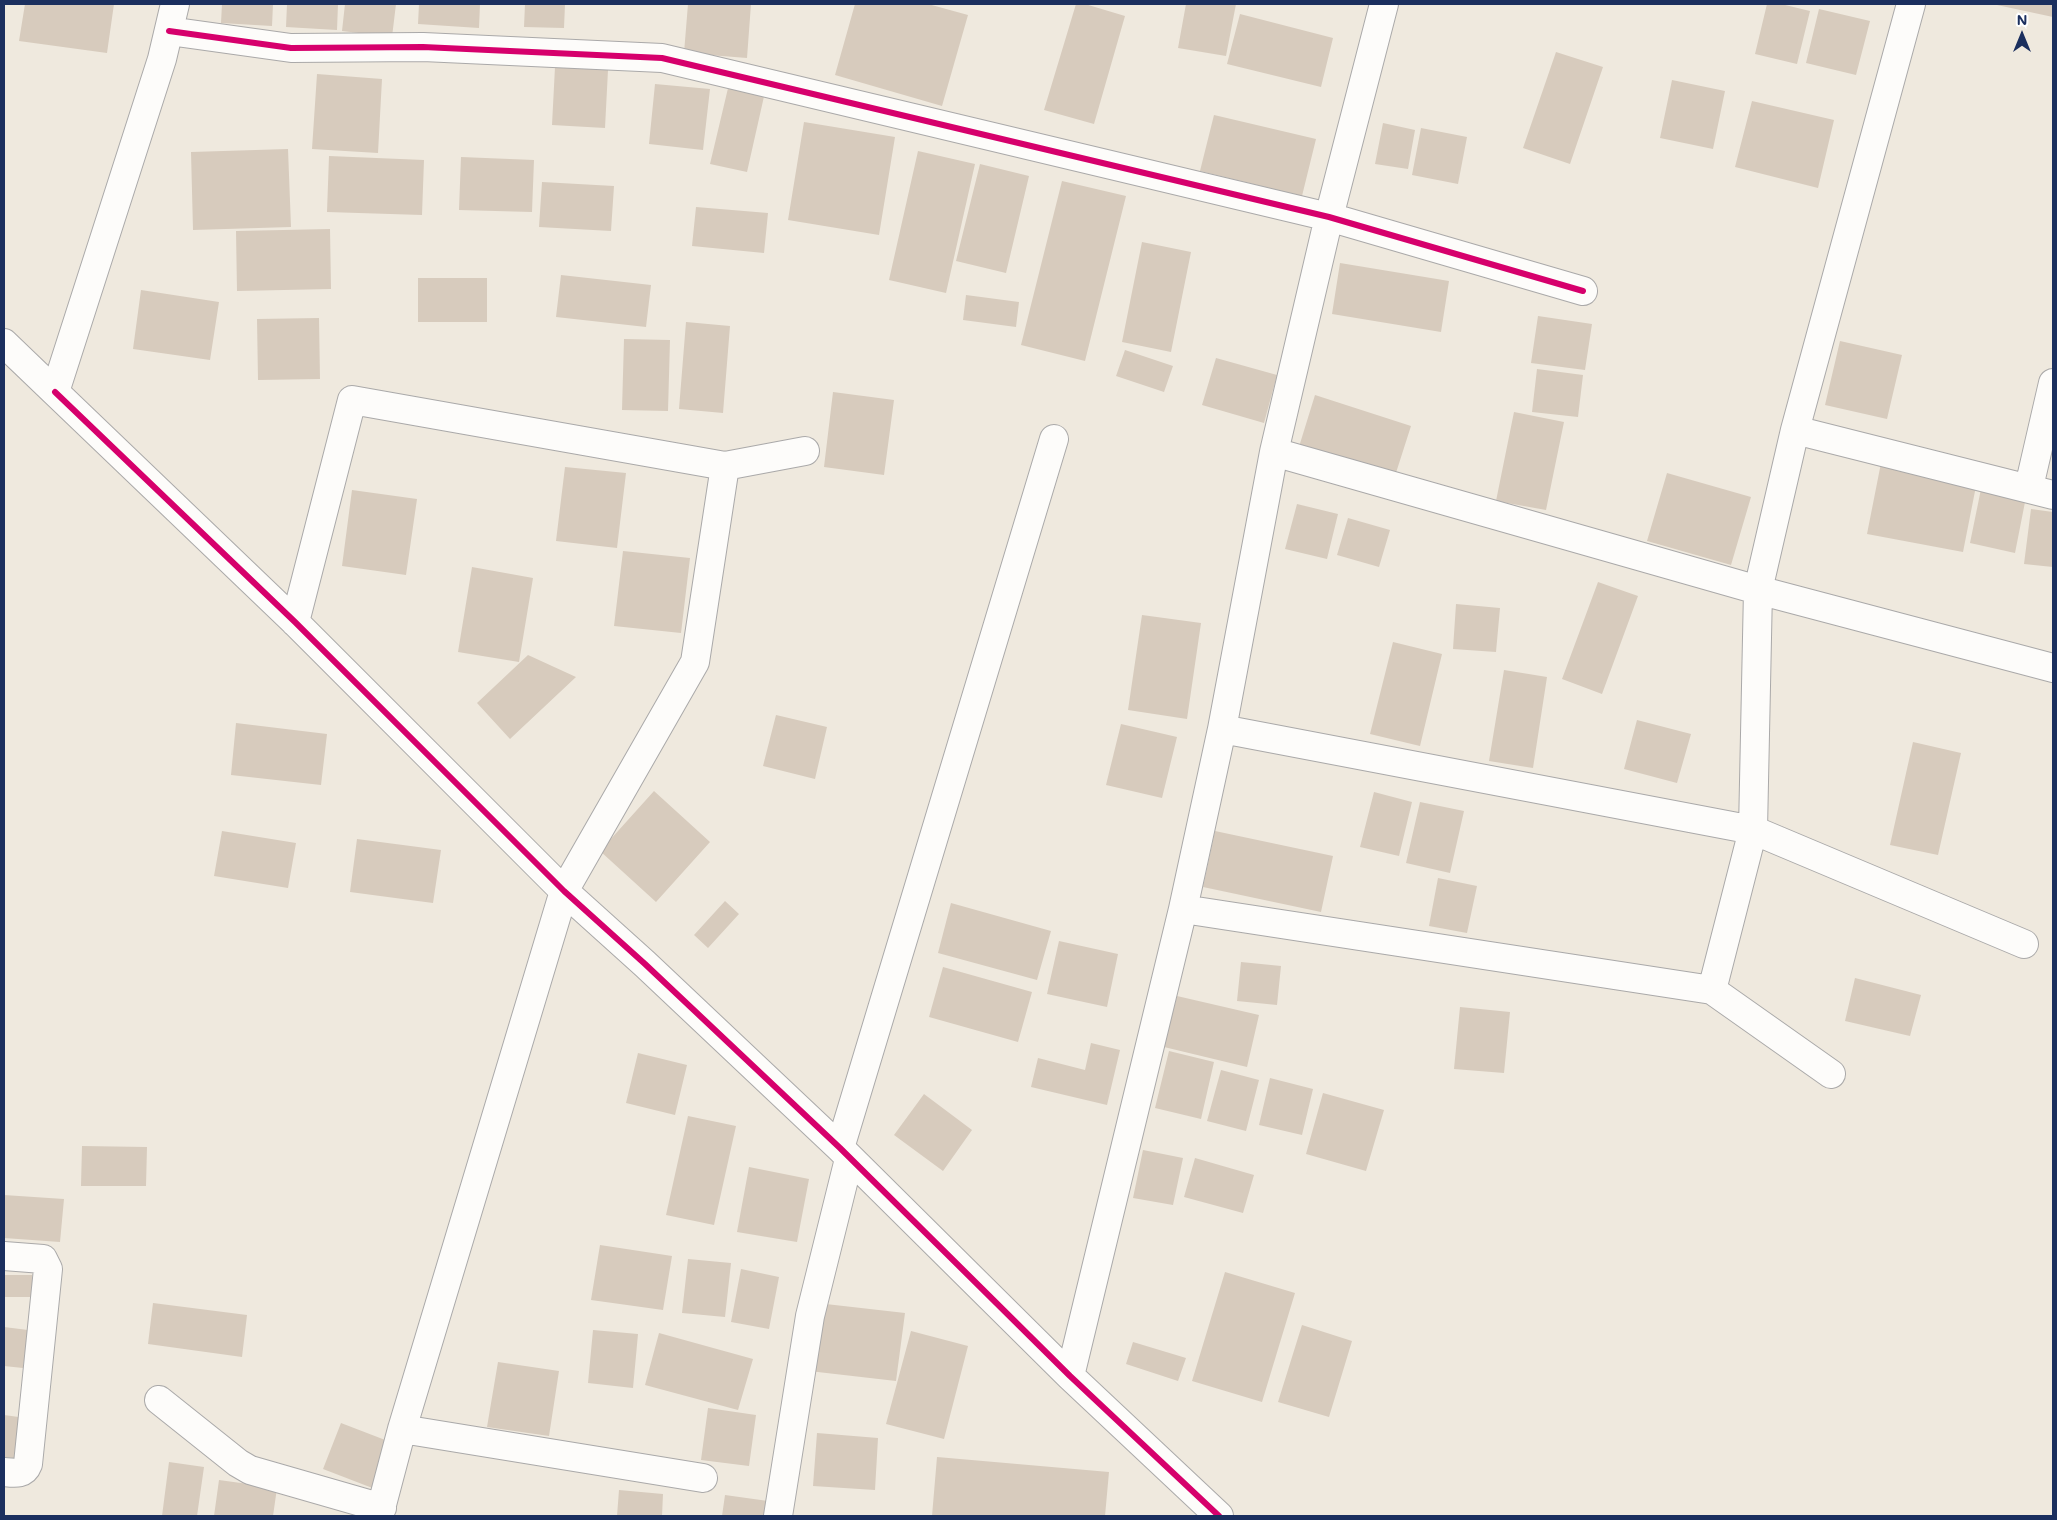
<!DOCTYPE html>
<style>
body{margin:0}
#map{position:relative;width:2057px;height:1520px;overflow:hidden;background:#efe9de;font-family:Mali,sans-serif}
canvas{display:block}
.frame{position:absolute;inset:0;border:5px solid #1b2f5e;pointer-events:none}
.north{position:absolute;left:1997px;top:10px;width:50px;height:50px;-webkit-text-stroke:4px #fff;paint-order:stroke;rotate:0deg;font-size:14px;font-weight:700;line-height:20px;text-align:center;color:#1b2f5e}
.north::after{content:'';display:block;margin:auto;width:18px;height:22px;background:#1b2f5e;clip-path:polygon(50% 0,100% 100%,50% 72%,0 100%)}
</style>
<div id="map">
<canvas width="2057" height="1520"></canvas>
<div class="frame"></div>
<div class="north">N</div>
</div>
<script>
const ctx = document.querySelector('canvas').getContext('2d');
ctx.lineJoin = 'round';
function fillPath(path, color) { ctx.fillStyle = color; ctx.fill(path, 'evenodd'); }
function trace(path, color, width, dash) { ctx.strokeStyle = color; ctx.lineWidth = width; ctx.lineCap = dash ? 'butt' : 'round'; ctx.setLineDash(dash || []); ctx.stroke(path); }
fillPath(new Path2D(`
 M25,4H114L107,53L19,41Z
 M222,4H273L272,26L221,23Z
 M287,4H338L337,30L286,27Z
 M345,4H396L392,37L342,31Z
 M419,4H480L479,28L418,24Z
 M525,4H565L564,28L524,27Z
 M688,4H751L747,58L684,53Z
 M855,4H928L968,15L942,106L835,75Z
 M1076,4H1085L1125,16L1094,124L1044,110Z
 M1186,4H1236L1226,56L1178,48Z
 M1767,4H1781L1810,11L1797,64L1755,54Z
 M1997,4H2053V17L1997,5Z
 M1819,9L1870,21L1856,75L1806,63Z
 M1240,14L1333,38L1321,87L1227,64Z
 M1556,52L1603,67L1570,164L1523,148Z
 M555,67L608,70L605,128L552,125Z
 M317,74L382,79L378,153L312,149Z
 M1672,80L1725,91L1713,149L1660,138Z
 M655,84L710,89L703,150L649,144Z
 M729,84L765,92L747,172L710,164Z
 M1752,101L1834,120L1818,188L1735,167Z
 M1214,115L1316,139L1302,196L1200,171Z
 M804,122L895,137L879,235L788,220Z
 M1383,123L1415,130L1408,169L1375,164Z
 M1421,128L1467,137L1458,184L1412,175Z
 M288,149L291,227L193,230L191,152Z
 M918,151L975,164L946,293L889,280Z
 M329,156L424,160L422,215L327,212Z
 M461,157L534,160L532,212L459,210Z
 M980,164L1029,176L1006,273L956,261Z
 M1062,181L1126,196L1085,361L1021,345Z
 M542,182L614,186L611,231L539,227Z
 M696,207L768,213L764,253L692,246Z
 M330,229L331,289L237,291L236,231Z
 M1142,242L1191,252L1171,352L1122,342Z
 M1340,263L1449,281L1441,332L1332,314Z
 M561,275L651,285L646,327L556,317Z
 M418,278H487V322H418Z
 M141,290L219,302L210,360L133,349Z
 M966,295L1019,302L1016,327L963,320Z
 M1538,316L1592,324L1585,370L1531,363Z
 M319,318L320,379L258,380L257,319Z
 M686,322L730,326L723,413L679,409Z
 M624,339L670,340L668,411L622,410Z
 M1840,341L1902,355L1887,419L1825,405Z
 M1125,350L1173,366L1164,392L1116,376Z
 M1216,358L1277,375L1264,423L1202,405Z
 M1537,369L1583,375L1578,417L1532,412Z
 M833,392L894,400L884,475L824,467Z
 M1315,395L1411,426L1394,479L1298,450Z
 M1514,412L1564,422L1546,510L1496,501Z
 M1881,463L1977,481L1963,552L1867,534Z
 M565,467L626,473L617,548L556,541Z
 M1667,473L1751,497L1731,565L1647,541Z
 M1981,489L2026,497L2015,553L1970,543Z
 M352,490L417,499L406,575L342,566Z
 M1297,504L1338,514L1327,559L1285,549Z
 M2031,509L2053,512V567L2024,564Z
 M1348,518L1390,530L1379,567L1337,555Z
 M623,551L690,558L681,633L614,626Z
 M472,567L533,578L519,662L458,652Z
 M1598,582L1638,596L1602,694L1562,679Z
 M1456,604L1500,608L1496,652L1453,649Z
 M1142,615L1201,623L1187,719L1128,710Z
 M1393,642L1442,654L1420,746L1370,734Z
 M528,655L576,677L510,739L477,703Z
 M1504,670L1547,677L1533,768L1489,761Z
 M776,715L827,727L815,779L763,766Z
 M1637,720L1691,734L1677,783L1624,769Z
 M236,723L327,734L321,785L231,775Z
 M1121,724L1177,737L1162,798L1106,785Z
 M1913,742L1961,753L1938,855L1890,845Z
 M654,791L710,842L656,902L600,851Z
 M1374,792L1412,802L1399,856L1360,847Z
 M1420,802L1464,811L1450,873L1406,863Z
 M222,831L296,843L288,888L214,876Z
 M1215,831L1333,856L1321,912L1203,887Z
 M357,839L441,850L433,903L350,892Z
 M1438,878L1477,886L1467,933L1429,926Z
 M725,901L739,914L708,948L694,935Z
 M951,903L1051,931L1037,980L938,953Z
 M1059,941L1118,954L1107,1007L1047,994Z
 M1241,962L1281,966L1277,1005L1237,1001Z
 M943,967L1032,992L1018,1042L929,1017Z
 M1855,978L1921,995L1910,1036L1845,1021Z
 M1177,996L1259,1015L1247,1067L1164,1047Z
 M1460,1007L1510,1012L1504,1073L1454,1069Z
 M1091,1043L1120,1050L1107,1105L1031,1087L1038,1058L1085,1070Z
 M1169,1051L1214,1062L1201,1119L1155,1108Z
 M638,1053L687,1065L675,1115L626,1103Z
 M1221,1070L1259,1080L1246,1131L1207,1121Z
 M1270,1078L1313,1089L1302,1135L1259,1125Z
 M1323,1093L1384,1110L1366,1171L1306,1154Z
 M924,1094L972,1130L943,1171L894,1135Z
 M688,1116L736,1126L714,1225L666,1215Z
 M82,1146L147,1147L146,1186H81Z
 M1143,1150L1183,1158L1173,1205L1133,1198Z
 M1195,1158L1254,1175L1243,1213L1184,1197Z
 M749,1167L809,1179L797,1242L737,1232Z
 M4,1195L64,1199L60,1242L4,1238Z
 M600,1245L672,1256L663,1310L591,1300Z
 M688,1259L731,1263L725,1317L682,1313Z
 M741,1269L779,1277L769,1329L731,1322Z
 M1225,1272L1295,1293L1262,1402L1192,1381Z
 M4,1275H32V1297H4Z
 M153,1303L247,1315L242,1357L148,1344Z
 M817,1303L905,1313L896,1381L809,1371Z
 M1302,1325L1352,1341L1329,1417L1278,1402Z
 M4,1327L28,1330L23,1368L4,1366Z
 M593,1330L638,1334L633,1388L588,1383Z
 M911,1331L968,1346L944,1439L886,1424Z
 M659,1333L753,1359L738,1410L645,1385Z
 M1133,1342L1186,1358L1178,1381L1126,1364Z
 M498,1362L559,1371L549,1436L487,1427Z
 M708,1408L756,1415L749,1466L701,1460Z
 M4,1415L26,1418L21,1459L4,1457Z
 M341,1423L393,1443L375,1489L323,1469Z
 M817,1433L878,1438L875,1490L813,1486Z
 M937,1457L1109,1472L1105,1516H932Z
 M169,1462L204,1467L197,1516H162Z
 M219,1480L277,1488L273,1516H214Z
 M619,1490L663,1494L662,1516H617Z
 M725,1495L768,1501L766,1516H722Z`), '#d7cbbd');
const minor = new Path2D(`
 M169,31L291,48L423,47L662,58L1329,217L1583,291
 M4,343L55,392L162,59L175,4
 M55,392L295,622L564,891L645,964L840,1148L1070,1376L1219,1516
 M1795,430L2053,495
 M1274,452L1329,217L1384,4
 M2029,487L2053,383
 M295,622L352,400L725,466L805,451
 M1222,729L1274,452L1758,590L1795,430L1911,4
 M1183,909L1222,729L1753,830L2024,944
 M1712,990L1753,830L1758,590L2053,668
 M840,1148L1054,439
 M4,1256L43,1259L48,1269L28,1464C24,1475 14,1473 4,1472
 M1070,1376L1183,909L1712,990L1831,1074
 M159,1400L238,1463L250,1470L382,1508
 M402,1429L703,1478
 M379,1516L402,1429L564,891L695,662L725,466
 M778,1516L810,1316L849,1159`);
trace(minor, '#aaa9a9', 30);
trace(minor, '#fdfcfa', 28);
trace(new Path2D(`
 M169,31L291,48L423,47L662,58L1329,217L1583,291
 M55,392L295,622L564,891L645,964L840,1148L1070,1376L1219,1516`), '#d6006c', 6);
</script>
